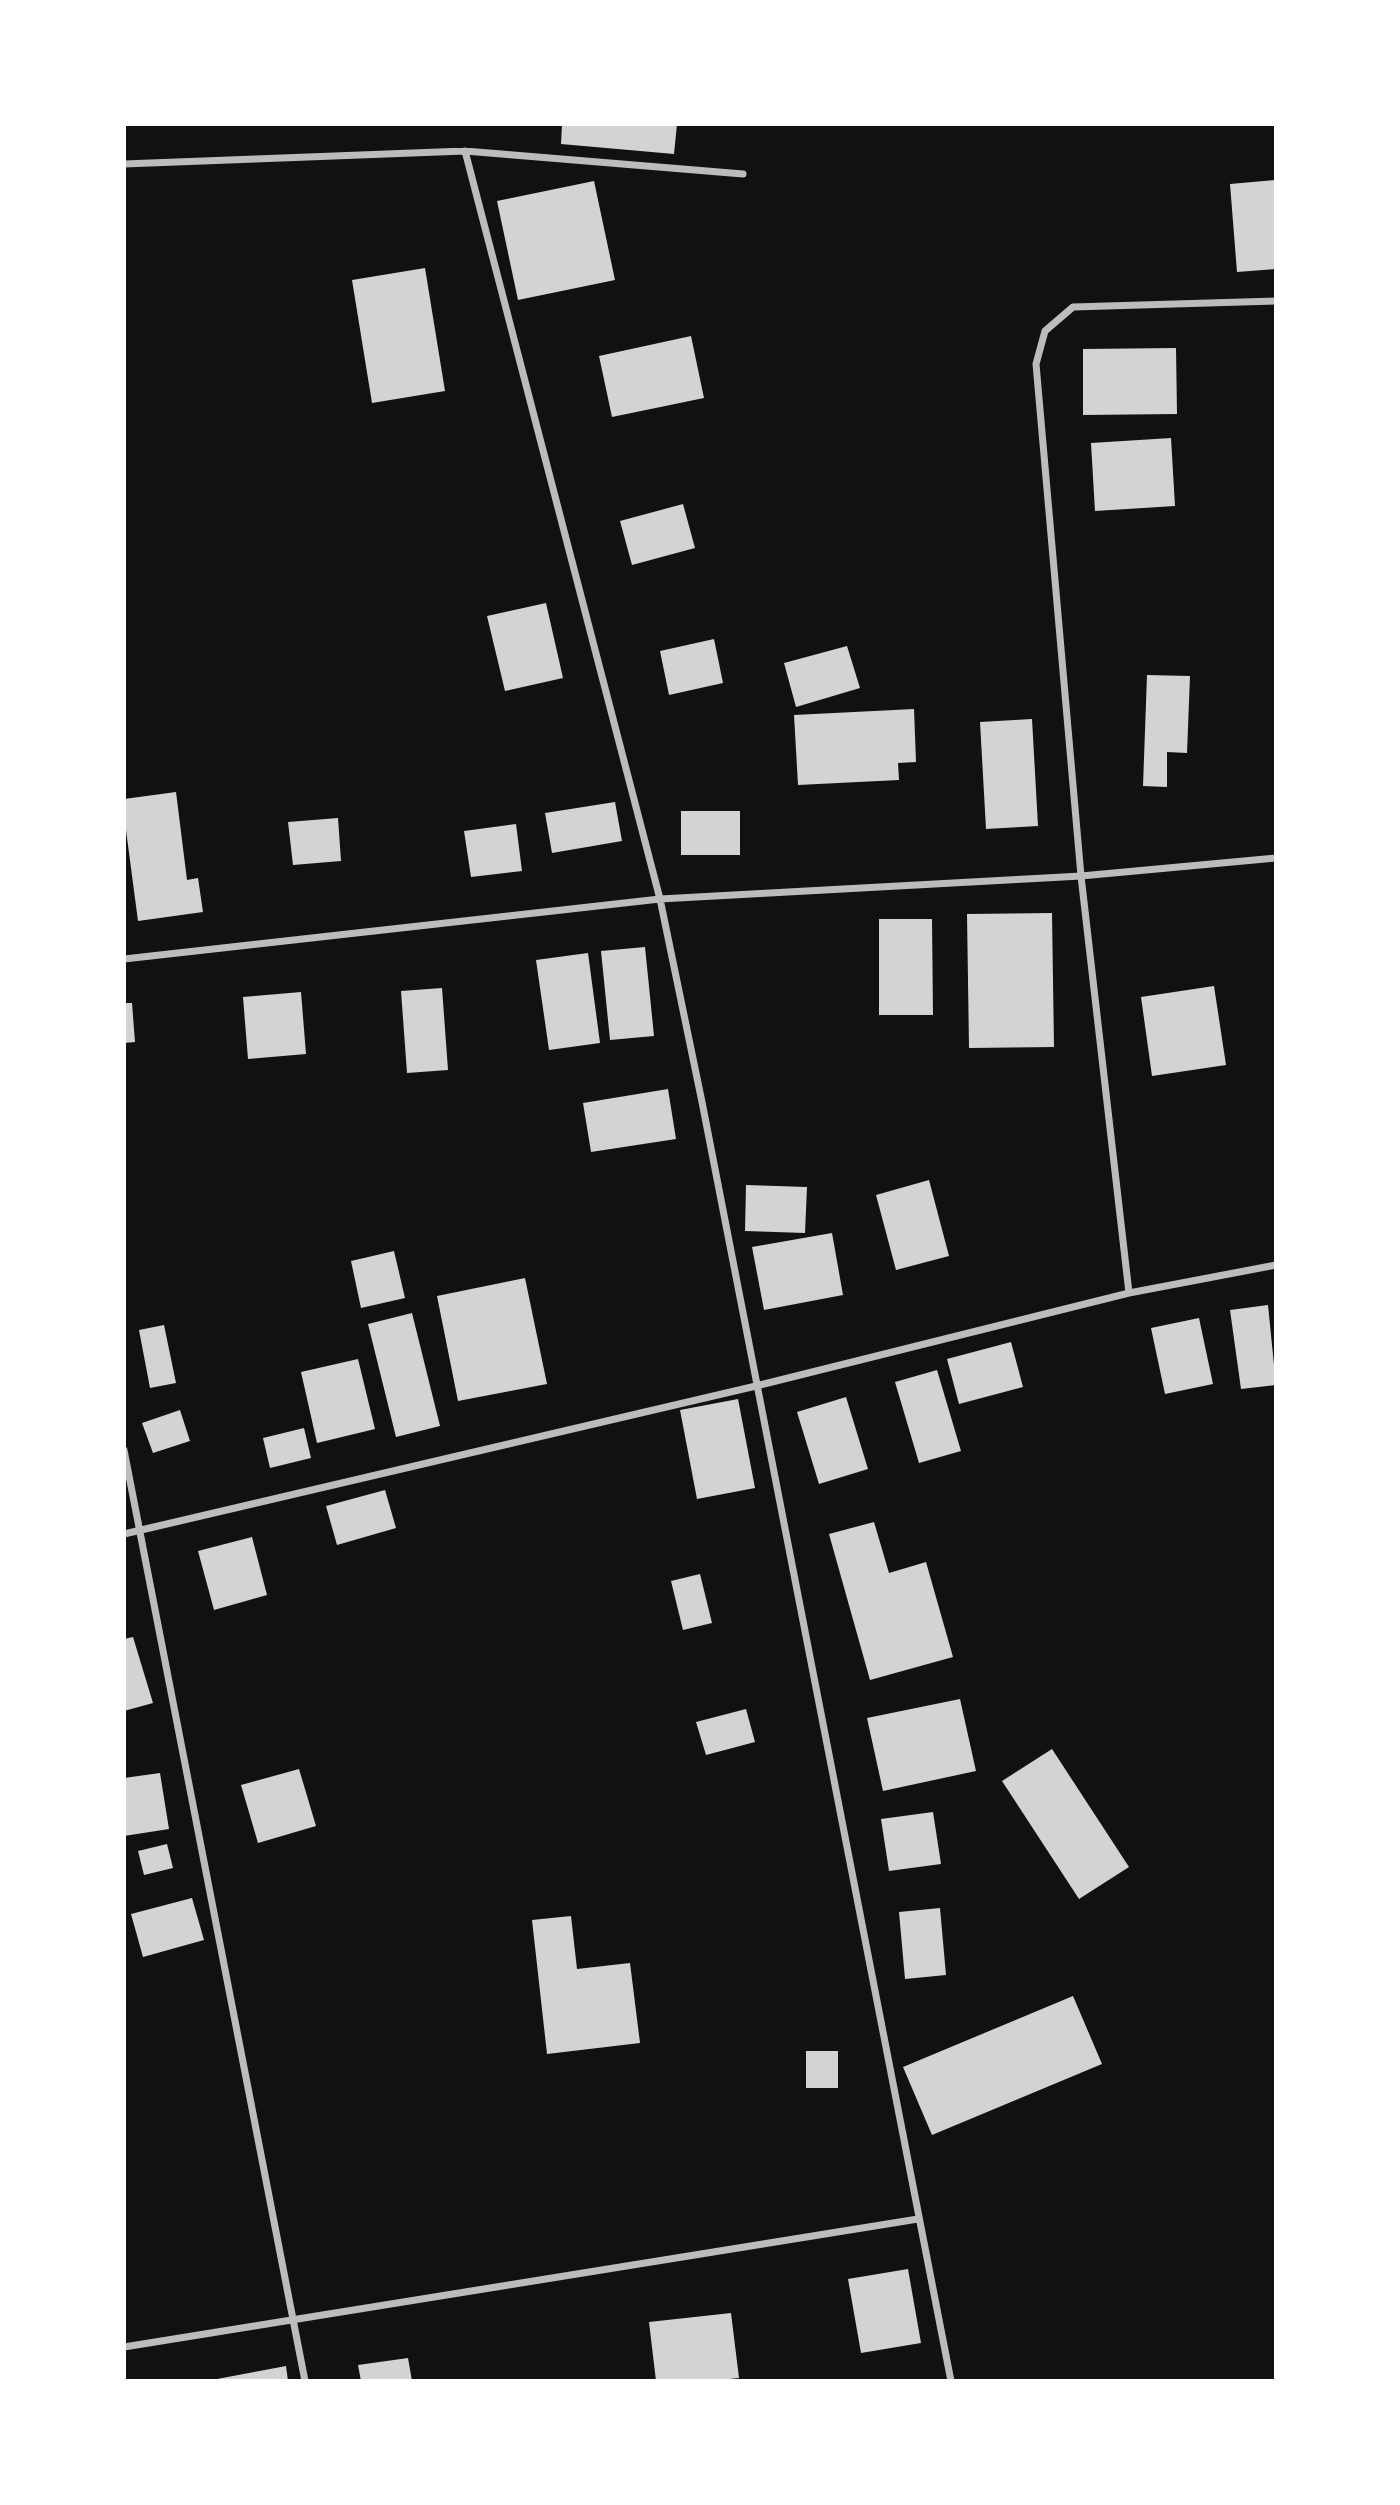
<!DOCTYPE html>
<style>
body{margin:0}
#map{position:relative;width:1400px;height:2505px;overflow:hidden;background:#111;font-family:Commissioner,sans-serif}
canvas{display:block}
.frame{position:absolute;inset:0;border:126px solid #fff;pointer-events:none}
</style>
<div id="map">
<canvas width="1400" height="2505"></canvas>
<div class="frame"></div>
</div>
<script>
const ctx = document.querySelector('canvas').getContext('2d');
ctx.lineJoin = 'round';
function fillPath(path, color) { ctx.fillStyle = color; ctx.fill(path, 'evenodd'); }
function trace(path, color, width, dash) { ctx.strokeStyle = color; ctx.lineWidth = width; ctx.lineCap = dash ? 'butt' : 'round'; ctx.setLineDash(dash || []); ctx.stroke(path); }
fillPath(new Path2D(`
 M562,124H677L674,154L561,144Z
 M1275,180L1276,269L1237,272L1230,184Z
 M594,181L615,280L518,300L497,201Z
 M425,268L445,391L372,403L352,280Z
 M691,336L704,398L612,417L599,356Z
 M1176,348L1177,414L1083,415V349Z
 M1171,438L1175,506L1095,511L1091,443Z
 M683,504L695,548L632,565L620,521Z
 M546,603L563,678L505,691L487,616Z
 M714,639L723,683L669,695L660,651Z
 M847,646L860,688L796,707L784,663Z
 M1147,675L1190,676L1187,753L1167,752V787L1143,786Z
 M914,709L916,762L898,763L899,780L798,785L794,715Z
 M1032,719L1038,826L986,829L980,722Z
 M176,792L187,880L198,878L203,912L138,921L124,815V799Z
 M615,802L622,841L552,853L545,813Z
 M681,811H740V855H681Z
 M338,818L341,861L293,865L288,822Z
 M516,824L522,871L471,877L464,831Z
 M1052,913L1054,1047L969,1048L967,914Z
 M879,919H932L933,1015H879Z
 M645,947L654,1036L610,1040L601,951Z
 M588,953L600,1043L549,1050L536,960Z
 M1214,986L1226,1065L1152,1076L1141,997Z
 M442,988L448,1070L407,1073L401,991Z
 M301,992L306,1054L248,1059L243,997Z
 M124,1003H132L135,1042L124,1043Z
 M668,1089L676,1139L591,1152L583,1103Z
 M929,1180L949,1256L896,1270L876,1195Z
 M746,1185L807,1187L805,1233L745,1231Z
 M832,1233L843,1295L764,1310L752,1247Z
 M394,1251L405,1298L361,1308L351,1261Z
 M525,1278L547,1384L458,1401L437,1296Z
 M1268,1305L1276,1385L1241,1389L1230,1310Z
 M412,1313L440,1426L396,1437L368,1324Z
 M1199,1318L1213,1384L1165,1394L1151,1328Z
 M164,1325L176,1383L150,1388L139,1330Z
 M1011,1342L1023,1387L959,1404L947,1359Z
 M358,1359L375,1429L317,1443L301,1372Z
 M937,1370L961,1451L919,1463L895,1382Z
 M846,1397L868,1469L819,1484L797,1412Z
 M738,1399L755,1488L697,1499L680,1410Z
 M180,1410L190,1441L153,1453L142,1423Z
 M304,1428L311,1458L270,1468L263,1438Z
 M385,1490L396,1528L337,1545L326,1506Z
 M874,1522L889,1573L926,1562L953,1657L870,1680L829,1534Z
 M252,1537L267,1595L214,1610L198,1551Z
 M700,1574L712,1623L683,1630L671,1581Z
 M133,1637L153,1703L124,1711V1639Z
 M960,1699L976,1771L883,1791L867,1718Z
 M746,1709L755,1742L706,1755L696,1722Z
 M1052,1749L1129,1867L1079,1899L1002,1781Z
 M299,1769L316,1826L258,1843L241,1785Z
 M160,1773L169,1829L124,1836V1778Z
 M933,1812L941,1864L889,1871L881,1819Z
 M167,1844L173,1868L144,1875L138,1851Z
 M192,1898L204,1940L143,1957L131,1914Z
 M940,1908L946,1975L905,1979L899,1912Z
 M571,1916L577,1969L630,1963L640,2043L547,2054L532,1920Z
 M1073,1996L1102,2064L932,2135L903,2067Z
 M806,2051H838V2088H806Z
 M908,2269L921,2343L861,2353L848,2279Z
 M731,2313L739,2378L710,2381H656L649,2322Z
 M408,2358L412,2381H361L358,2365Z
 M286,2366L288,2381H217V2379Z`), '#d3d3d3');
trace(new Path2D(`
 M465,151L660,899L702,1102L951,2381
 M124,164L465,151L743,174
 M124,959L660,899L1081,876L1276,858
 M1129,1293L1081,876L1036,364L1045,331L1073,307L1276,301
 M124,1450L305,2381
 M124,1534L756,1386L1129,1293L1276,1265
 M124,2347L918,2219`), '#bcbcbc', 7);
</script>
